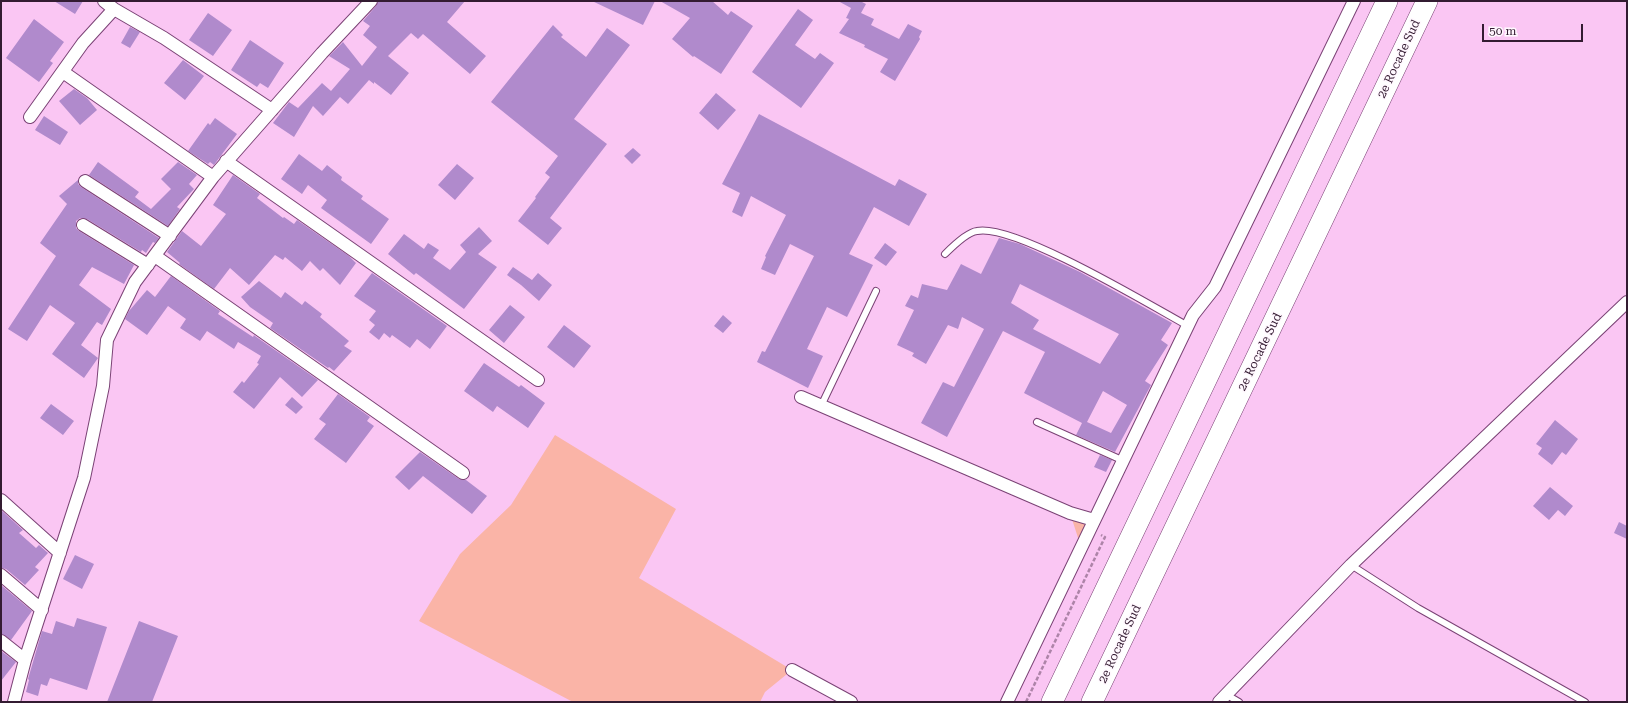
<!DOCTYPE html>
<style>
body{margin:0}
#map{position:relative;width:1628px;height:703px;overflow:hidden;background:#fac6f3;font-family:"Roboto Serif",serif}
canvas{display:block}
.frame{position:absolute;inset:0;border:2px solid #331b31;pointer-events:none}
.scale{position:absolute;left:1482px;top:24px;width:101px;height:18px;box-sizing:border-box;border:2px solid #331b31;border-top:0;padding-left:5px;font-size:12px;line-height:14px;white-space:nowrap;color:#331b31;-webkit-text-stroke:3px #fff8fe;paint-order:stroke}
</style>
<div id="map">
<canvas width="1628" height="703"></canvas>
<div class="frame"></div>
<div class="scale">50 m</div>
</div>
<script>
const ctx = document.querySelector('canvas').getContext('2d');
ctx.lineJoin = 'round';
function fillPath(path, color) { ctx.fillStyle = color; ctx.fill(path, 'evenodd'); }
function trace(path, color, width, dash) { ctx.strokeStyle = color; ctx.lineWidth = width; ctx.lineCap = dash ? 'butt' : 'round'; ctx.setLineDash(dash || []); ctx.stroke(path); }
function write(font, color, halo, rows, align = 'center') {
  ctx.font = font + ' "Roboto Serif",serif'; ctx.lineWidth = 3; ctx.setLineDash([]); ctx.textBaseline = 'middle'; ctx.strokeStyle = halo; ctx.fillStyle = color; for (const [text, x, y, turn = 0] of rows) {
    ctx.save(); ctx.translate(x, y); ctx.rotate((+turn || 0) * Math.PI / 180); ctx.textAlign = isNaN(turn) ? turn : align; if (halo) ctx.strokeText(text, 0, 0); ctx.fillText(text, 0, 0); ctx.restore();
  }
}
fillPath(new Path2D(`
 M555,435L676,509L639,578L792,670L765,692L760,702H573L419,621L460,554L511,505Z
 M1070,513L1094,520L1081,547Z`), '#fab4a7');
fillPath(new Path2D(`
 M54,1H83L75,14Z
 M378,1H465L447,22L486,56L470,74L423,34L418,39L411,33L388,56L409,73L391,95L374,82V84L369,80L348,104L340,97L323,116L313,106L294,137L273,123L289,102L298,108L322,83L331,91L350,69L329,56L343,42L362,66L377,47L363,35L370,26L363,21L376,6Z
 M592,1H655L643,25Z
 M660,1H712L728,15L731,11L753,26L721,74L694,56L693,57L672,39L690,18Z
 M838,1H860L866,4L861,13L874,19L871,25L899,39L908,24L922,31L919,37L920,39L895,81L880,72L888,59L864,47L865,45L839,33L849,19L846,18L851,8Z
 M798,9L813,20L795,45L815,59L820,53L834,63L801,108L752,72Z
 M208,13L232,30L213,56L189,40Z
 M34,19L64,42L50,61L53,63L39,82L6,58Z
 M553,25L563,35L561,37L586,57L607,28L630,45L574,119L607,144L550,218L562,228L548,245L518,221L536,198L535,197L550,177L545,173L558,156L491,102Z
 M130,27L140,32L130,48L121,43Z
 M250,40L284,63L268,88L260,83L257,87L231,70Z
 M183,60L204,76L185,100L164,83Z
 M74,89L87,98L97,110L80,125L59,101Z
 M716,93L736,110L718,130L699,113Z
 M759,114L895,186L899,179L927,194L909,226L874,207L849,254L873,265L847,317L827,307L807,349L823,356L808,388L757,362L762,351L765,352L814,256L790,244L775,275L761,269L766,257L765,256L786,215L751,196L742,217L732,212L740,193L722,184Z
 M44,116L68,132L60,145L35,130Z
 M215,118L237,134L214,165L210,162L208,164L188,151L208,123L210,125Z
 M633,148L641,155L632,164L624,156Z
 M299,154L322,171L327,165L342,177L341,180L363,196L361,199L389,219L371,244L321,208L327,200L308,185L302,194L281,179Z
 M98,162L139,192L135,197L151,209L171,189L161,179L178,162L197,175L189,184L194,189L177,207L180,209L168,226L89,175Z
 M457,164L474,178L455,200L438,185Z
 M233,175L260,194L257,198L283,218L284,217L294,224L297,220L349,256L356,263L340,285L323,268L320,271L310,261L302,271L285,257L283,260L275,255L249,285L230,268L214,289L179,264L180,263L167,252L182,231L201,246L226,214L213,205Z
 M78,180V184L81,187L159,238L155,243L153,242L146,253L142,250L141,252L87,219L80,218L76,221V228L79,231L134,265L124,284L92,267L79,285L111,309L102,325L97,322L81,345L98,358L84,378L52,354L75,323L50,305L27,341L8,329L56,256L40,243L67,204L59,196Z
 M479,227L492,241L478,254L497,267L464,309L416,273L414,275L388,254L404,234L424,249L428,243L439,250L433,258L450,270L466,252L460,245Z
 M999,238L1020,244L1080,272L1172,323L1161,340L1168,345L1145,381L1151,385L1115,452L1076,435L1082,423L1024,393L1045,352L1003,331L947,437L921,423L943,382L954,387L984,329L962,317L958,329L948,325L926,364L912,356L914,353L897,345L914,310L905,306L911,295L918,298L922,284L947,290L961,264L981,274ZM1020,284L1119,334L1100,364L1033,329L1039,320L1011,303ZM1103,391L1127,405L1111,433L1087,422Z
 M885,243L897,252L886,266L874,258Z
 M513,267L532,280L538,273L552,285L539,301L521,285L507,275Z
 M372,273L447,326L430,349L417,339L410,348L392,335L390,338L384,333L379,340L369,332L375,325L369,320L376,311L354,296Z
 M171,276L220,311L218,314L253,337L254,335L255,336L318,380L302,397L280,377L254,409L233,392L242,381L244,383L259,364L257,363L261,356L238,342L234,349L207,331L200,341L180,328L186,319L168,306L147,335L125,319L129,311L147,290L155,297Z
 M259,281L281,298L285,292L302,305L305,301L322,314L320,317L349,341L344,346L352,351L334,371L329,367L328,368L270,328L273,323L250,307L241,297Z
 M510,305L525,317L504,343L489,330Z
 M723,315L732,323L723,333L714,326Z
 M564,325L591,346L574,368L547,347Z
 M484,363L519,387L521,385L545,403L528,428L497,406L493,412L464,391Z
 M338,394L370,417L367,421L374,426L346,463L314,439L326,424L319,419Z
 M292,397L303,407L296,414L285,405Z
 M51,404L74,421L63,435L40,418Z
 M1555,420L1578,439L1566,455L1562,452L1552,465L1538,454L1542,448L1536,444Z
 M420,452L459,479L466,480L487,496L472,514L423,476L409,490L395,477Z
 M1100,455L1112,460L1106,472L1094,467Z
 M1550,487L1573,506L1565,516L1558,510L1549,520L1533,506Z
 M1,510L23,530L19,533L36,548L39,545L48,553L35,567L39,570L25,585L6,569L1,568Z
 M1619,522L1627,526V539L1614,533Z
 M75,555L94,564L82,589L63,579Z
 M1,585L32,611L11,640L1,634Z
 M77,618L107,627L87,690L50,678L47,686L41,684L38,696L26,692L29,680L28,679L42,631L52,634L56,621L74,627Z
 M139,621L178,636L152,702H107Z
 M1,651L16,662L1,681Z`), '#b08acc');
const service = new Path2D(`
 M945,254C952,247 967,232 977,231C1014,223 1150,305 1188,326
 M821,406L876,291
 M1037,422L1124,461
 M1351,565L1418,608L1585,702
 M1227,695L1239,702`);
const minor = new Path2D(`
 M104,1L114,9
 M63,72L213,177
 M30,117L83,43L114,9L164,38L272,110
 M226,161L538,380
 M85,181L170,236
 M83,225L148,265
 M155,256L463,473
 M801,397L1070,513L1094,520
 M1,500L60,553
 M1,575L42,610
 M1,641L25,660
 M792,670L851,702
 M14,702L25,660L84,478L103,386L107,340L135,282L213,177L322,53L371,1
 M1007,702L1193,315L1215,287L1354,1
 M1219,702L1351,565L1627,302`);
const motorway = new Path2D(`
 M1052,702L1387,1
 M1092,702L1427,1`);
trace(service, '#7a4275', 8);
trace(minor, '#7a4275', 14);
trace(motorway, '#7a4275', 22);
trace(new Path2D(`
 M1026,702L1105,537L1101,535`), '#ad84a8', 2.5, [4, 2]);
trace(service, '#fff', 6);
trace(minor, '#fff', 12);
trace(motorway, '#fff', 21);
write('12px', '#331b31', '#fff8fe', [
 ["2e Rocade Sud",1399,59,-65],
 ["2e Rocade Sud",1260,352,-64],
 ["2e Rocade Sud",1120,644,-65]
]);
</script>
